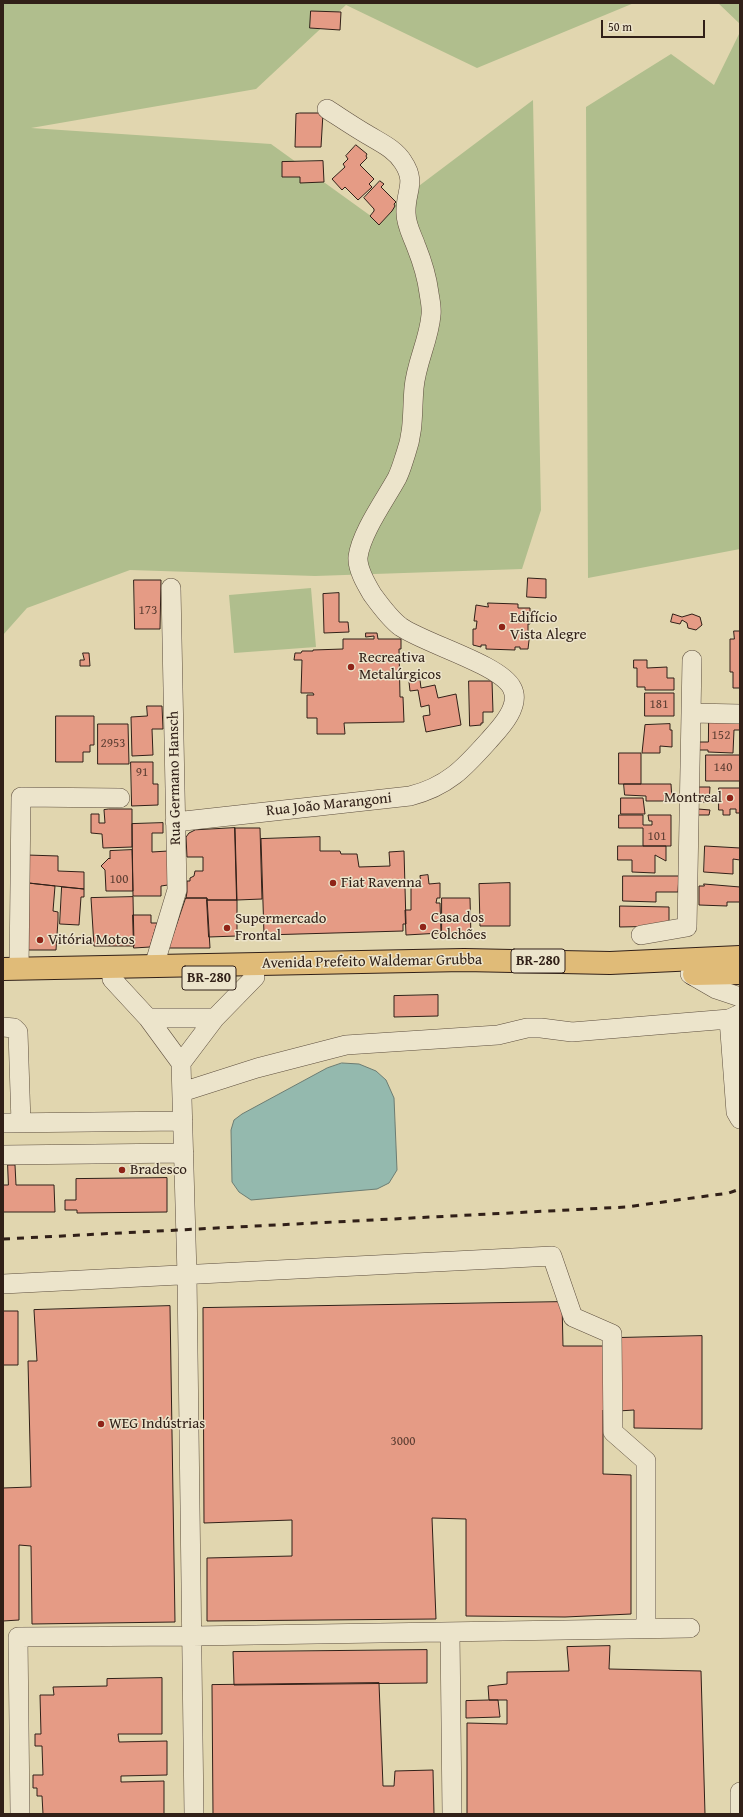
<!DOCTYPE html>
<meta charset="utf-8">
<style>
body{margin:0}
#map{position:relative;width:743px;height:1817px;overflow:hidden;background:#e1d6af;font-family:"Gentium Book Plus",serif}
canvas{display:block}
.frame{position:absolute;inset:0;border:4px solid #312018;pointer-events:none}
.scale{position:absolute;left:601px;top:20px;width:104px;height:18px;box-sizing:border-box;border:2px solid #312018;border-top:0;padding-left:5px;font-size:12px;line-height:14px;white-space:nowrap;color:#312018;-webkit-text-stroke:3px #ece4cb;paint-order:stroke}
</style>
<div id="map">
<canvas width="743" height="1817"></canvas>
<div class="frame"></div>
<div class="scale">50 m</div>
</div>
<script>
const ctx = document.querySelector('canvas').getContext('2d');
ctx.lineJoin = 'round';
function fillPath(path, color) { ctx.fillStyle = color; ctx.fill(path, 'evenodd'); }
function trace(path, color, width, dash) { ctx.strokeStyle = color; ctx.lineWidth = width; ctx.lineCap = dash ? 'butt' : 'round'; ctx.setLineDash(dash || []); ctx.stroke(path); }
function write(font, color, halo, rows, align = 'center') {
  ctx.font = font + ' "Gentium Book Plus",serif'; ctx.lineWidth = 3; ctx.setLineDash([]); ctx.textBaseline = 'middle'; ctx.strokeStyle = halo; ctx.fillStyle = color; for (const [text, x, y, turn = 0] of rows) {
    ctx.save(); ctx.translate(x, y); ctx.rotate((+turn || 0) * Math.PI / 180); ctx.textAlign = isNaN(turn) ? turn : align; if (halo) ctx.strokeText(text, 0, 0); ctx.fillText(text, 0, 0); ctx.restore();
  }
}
fillPath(new Path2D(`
 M3,3H634L477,68L346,5L256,89L31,128L271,144L375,219L533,100L541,510L522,569L315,576L130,570L27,608L3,635Z
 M718,3H740V24Z
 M740,32V549L588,578L586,107L671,54L714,85Z
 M311,588L316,647L234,653L229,595Z`), '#b0be8d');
const water = new Path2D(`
 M342,1063L359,1064L376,1071L386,1080L394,1098L397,1170L389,1183L377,1189L251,1200L239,1192L232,1182L231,1130L234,1120L242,1114L327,1068Z`);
fillPath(water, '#94b9ae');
trace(water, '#6c7c72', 1);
const building = new Path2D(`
 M311,11L341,12L340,30L310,28Z
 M300,113H323L321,147H295L296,114Z
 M356,145L367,154L366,156L367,158L360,165L374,179L369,184L372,187L358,200L345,187L342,190L332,179L345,167L343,164L348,159L346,156Z
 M323,161L324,182L300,183V177H282V162Z
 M380,181L384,184L381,187L396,202L394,204L395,206L392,211L379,225L370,216L374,211V209L364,198Z
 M528,578L546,579V598L527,597Z
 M134,580H161L160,629H135Z
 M339,593V622H348L349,632L324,633L323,594Z
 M488,603L518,604V608H530V624H528V632H530L528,649H520V647H515V650L486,649V645H481V647L473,645V629H476L477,621H474L476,605L488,607Z
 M673,614L682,617L692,614L700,617L702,625L696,630L688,628L687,623L682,620L680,624L671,622Z
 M734,631H740V688H733V672H730V639H734Z
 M366,633H377L378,639H401V649H399L400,697H403L404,722L344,723L345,734H317V718H307V695H314L313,693H301L302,660H294L295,653H301L302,651H313V650L343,649V639H374V636L366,637Z
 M83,653H89L90,666H80V660H84Z
 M634,660H647V668L667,667V678H674V690H645V687H637V668H634Z
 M420,680L421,688L435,685L438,698L456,694L461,725L426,732L423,716L430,715L429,705L421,707L418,690L410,691L409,682Z
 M469,681H492L493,712H483V723H481V725L470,726Z
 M645,693H674V716H645Z
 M147,706H162L163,729H152L153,755L132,756L131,717L147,716Z
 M56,716H94V745H90V752H83V762H56Z
 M709,721L740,723V730H734L733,753L708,752V750H699V742H708Z
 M98,724H128L129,764H98Z
 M670,724V730H672V747L660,746V753H642L645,725Z
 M619,753H641V784H619Z
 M706,755H740V781H706Z
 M131,762H153V784H158V805L132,806Z
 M624,784H671L672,801H646V796L625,795Z
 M699,787H710L709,802H698Z
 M719,788H740V813H736V809H730V815H723V810H719Z
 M621,798H643L645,814H621Z
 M109,809H132V847L103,848L102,834L91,833V814H99V823H105L104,810Z
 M698,809L710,810L709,815H698Z
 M619,815H643V825H652V821H649L648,815H671V846H643V828H619Z
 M163,823V833H152V852L168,851V885L161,886V896H133L132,824Z
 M235,828H260L262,899L237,900Z
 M235,828L237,900H207V898H186L187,892V881H190V878L194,876L195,871H203V857H187L186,837L189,833L195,830Z
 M320,837V851H340L341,854H357L359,867L390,866L389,852L404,851L406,924H403V931L264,935L261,839Z
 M618,846H666V861L655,855V873L632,872V860H618Z
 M705,846L740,848V860L733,859V874L704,872Z
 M132,850L133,891H106L105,870L101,866L109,858L110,859V851Z
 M27,855L58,856V871L84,872V889L28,883Z
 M428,875L429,884L440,883V898H437L436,903H440L441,933L406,935L405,910H411V884H421L420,876Z
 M623,876H679L678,892H656V902L623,901Z
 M29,883L55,886L53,911L58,912V920L56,950H29Z
 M510,883V926H480L479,884Z
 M704,884L740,887V902H727V906L699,905V886H704Z
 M62,887L84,889V897H81L79,925L60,924Z
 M133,897L134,946H94L91,898Z
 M186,898H207L210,948H169Z
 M442,898H470L471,938L442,939Z
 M207,900H237V936L209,937Z
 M620,906L669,907V926L620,927Z
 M133,915H151V923H157L150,947L134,948Z
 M438,995V1016L394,1017V996Z
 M8,1165H15L16,1185H54L55,1212H3V1185H8Z
 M167,1178V1212L77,1213V1210H65V1200H76V1179Z
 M562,1302L563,1346H607L608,1410H603V1474L631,1475V1614L565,1617L466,1616V1519L432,1518L436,1619L207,1621V1558L292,1556V1520L204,1523L203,1308Z
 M170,1306L175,1622L32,1624L31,1546L19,1545V1620L3,1621V1488L31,1487L28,1361H37L34,1310Z
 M3,1311H18V1365H3Z
 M702,1336V1429L634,1428V1410L618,1411L616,1338Z
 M610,1646L609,1669L701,1671L705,1814H467V1723L507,1724V1700H489L488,1686L507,1684V1672L569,1671L567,1647Z
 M427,1650V1683L234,1685L233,1652Z
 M162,1678V1734H118L119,1742L167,1741V1775L121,1776V1782L164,1781V1814H43L42,1796H37V1788H33V1775H43L42,1746H35V1734H41L40,1695H54L53,1687L107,1686V1679Z
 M379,1683L383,1786H394L395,1771L433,1770L434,1814H213L212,1685Z
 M489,1700H498L500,1717L466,1718V1701Z`);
fillPath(building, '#e59b85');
trace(building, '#312018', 1);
const minor = new Path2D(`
 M691,713L740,714
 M175,822L410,796C449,786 465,767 491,738C502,726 521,705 512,688C501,665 426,644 401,627C390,619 380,605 372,594C366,584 357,569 358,557C361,533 385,500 397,478C401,470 403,462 406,453C414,431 412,410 414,388C416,363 429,340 431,315C432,308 430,300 429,293C427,277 422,261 416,246C412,235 406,225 406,213C405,191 417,183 403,162C395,149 381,143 368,135C354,127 341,118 327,109
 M641,935L687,927L692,660
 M154,966L177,890L171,588
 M19,969L21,797L120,798
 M690,974L716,989L740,997
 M112,979L148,1018L181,1063L215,1018L255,977
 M740,1014L729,1019L736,1112L740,1119
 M148,1018H215
 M3,1027L14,1028L18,1032L21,1123
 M181,1063L187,1275L194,1814
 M182,1092L257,1068L346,1045L498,1035L527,1028H541L572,1032L729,1019
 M3,1123L183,1121
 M3,1155L184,1153
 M3,1284L552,1256L573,1317L612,1334L613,1432L646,1461V1628
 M450,1632L452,1814
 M20,1814L18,1637L193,1636L690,1628
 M740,1814V1792`);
const highway = new Path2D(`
 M3,969L464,960L610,963L740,957
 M694,974L740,973`);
trace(minor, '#5d4e3e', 20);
trace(highway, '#312018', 24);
trace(minor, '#ece4cb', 19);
trace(highway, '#e0bb78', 22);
trace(new Path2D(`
 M3,1239L626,1207L729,1193L740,1189`), '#312018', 3, [7, 7]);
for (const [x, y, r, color] of [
 [502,627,4,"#8f2418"],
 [351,667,4,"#8f2418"],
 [730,798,4,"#8f2418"],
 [333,883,4,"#8f2418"],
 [423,927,4,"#8f2418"],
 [227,928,4,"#8f2418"],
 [40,940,4,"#8f2418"],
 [122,1170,4,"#8f2418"],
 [101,1424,4,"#8f2418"]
]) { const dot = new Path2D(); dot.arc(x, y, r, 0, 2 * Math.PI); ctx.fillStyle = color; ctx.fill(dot); trace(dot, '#ece4cb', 1.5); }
write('13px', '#5e3f33', null, [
 ["173",148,611],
 ["181",659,705],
 ["152",721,736],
 ["2953",113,744],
 ["140",723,768],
 ["91",142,773],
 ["101",657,837],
 ["100",119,880],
 ["3000",403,1442]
]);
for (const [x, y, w] of [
 [538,961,54],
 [209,978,54]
]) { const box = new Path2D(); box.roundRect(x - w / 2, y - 12, w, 24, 3); ctx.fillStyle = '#ece4cb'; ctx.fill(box); trace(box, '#312018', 1); }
write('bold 14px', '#312018', null, [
 ["BR-280",538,961],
 ["BR-280",209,978]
]);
write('15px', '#312018', '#ece4cb', [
 ["Edifício",510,618],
 ["Vista Alegre",510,635],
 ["Recreativa",359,658],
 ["Metalúrgicos",359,675],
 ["Montreal",722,798,"right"],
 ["Fiat Ravenna",341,883],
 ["Casa dos",431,918],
 ["Colchões",431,935],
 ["Supermercado",235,919],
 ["Frontal",235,936],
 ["Vitória Motos",48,940],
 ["Bradesco",130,1170],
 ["WEG Indústrias",109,1424]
], 'left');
write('15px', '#312018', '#ece4cb', [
 ["Rua Germano Hansch",175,778,-91],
 ["Rua João Marangoni",329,805,-6],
 ["Avenida Prefeito Waldemar Grubba",372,962,-1]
]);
</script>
